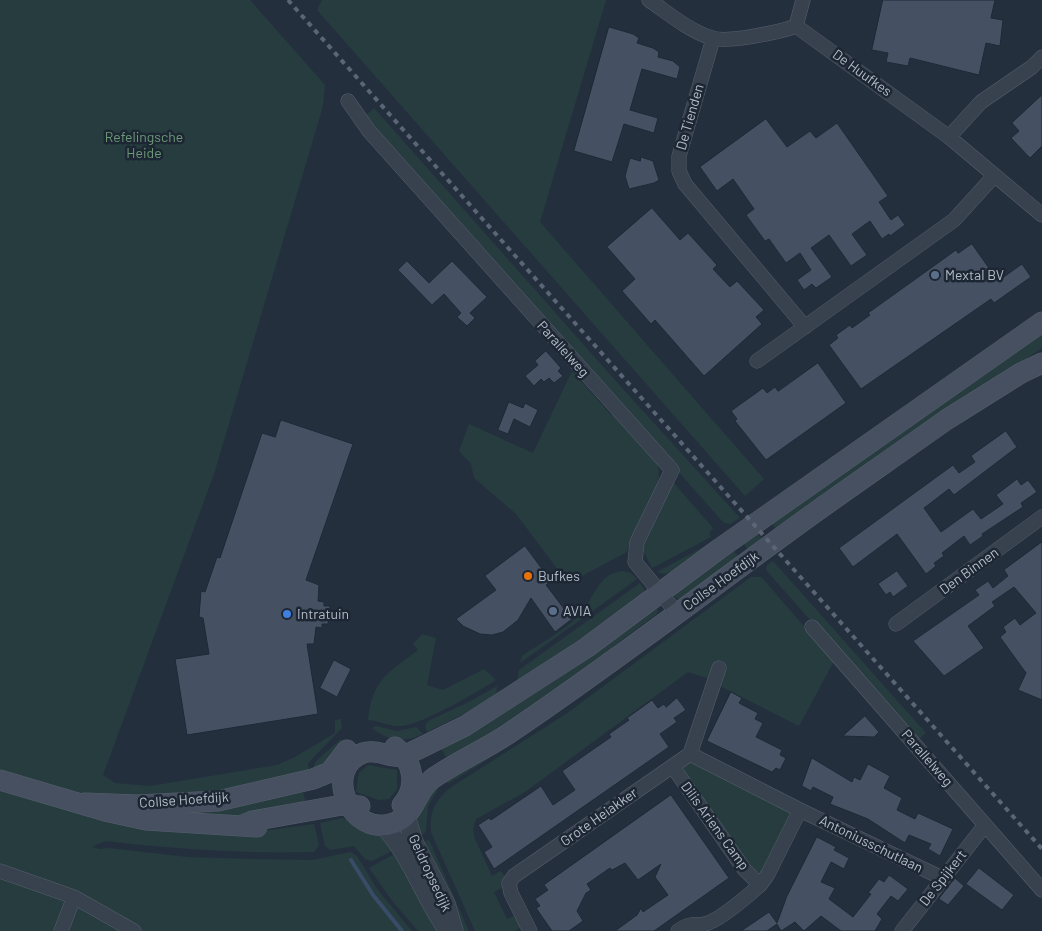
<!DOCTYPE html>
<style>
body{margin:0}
canvas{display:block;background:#242f3e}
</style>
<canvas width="1042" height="931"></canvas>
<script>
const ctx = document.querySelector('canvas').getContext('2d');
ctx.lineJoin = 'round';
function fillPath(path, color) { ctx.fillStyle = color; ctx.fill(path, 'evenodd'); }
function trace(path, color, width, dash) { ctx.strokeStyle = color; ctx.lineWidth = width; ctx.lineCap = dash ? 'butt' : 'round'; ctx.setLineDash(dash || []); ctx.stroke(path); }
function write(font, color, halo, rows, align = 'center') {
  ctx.font = font + ' Barlow,sans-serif'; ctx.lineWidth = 5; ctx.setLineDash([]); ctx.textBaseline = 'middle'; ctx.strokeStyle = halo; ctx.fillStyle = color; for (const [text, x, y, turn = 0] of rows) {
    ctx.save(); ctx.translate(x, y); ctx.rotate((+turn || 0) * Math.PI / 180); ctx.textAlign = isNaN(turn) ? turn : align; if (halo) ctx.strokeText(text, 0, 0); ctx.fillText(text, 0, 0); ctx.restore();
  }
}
fillPath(new Path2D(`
 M0,0H250L325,85L323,106L214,474L103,775L115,783L150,786L277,765L295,757L335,733V720L341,719L342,728L308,763L310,775L256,789L118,799L263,831L314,824L319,845L314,852C244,854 175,849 105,841L92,847L100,849L109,848L187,857L252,859L313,860L350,852L357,856L377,889L412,931H0Z
 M322,0H606L540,222L764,479L745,496L317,10Z
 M374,108L614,379L740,518L730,524L723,522L683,477L364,117Z
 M1042,330V348L776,529L771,523Z
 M572,371L611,415L615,412L657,463C667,489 634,525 627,552L576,579L562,575L516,514L474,478L471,464L459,451L469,424L533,453Z
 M674,483L713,528L709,534L711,537L652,568L641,546L666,490Z
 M757,533L763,540L748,549L743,544Z
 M722,537L671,572L664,574L657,572Z
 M733,550L739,557L679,600L672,594Z
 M773,561L926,733L917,741L766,570L767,565Z
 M623,571L631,573L637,579L520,663L522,656C539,644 568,629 581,613C595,597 598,573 623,571Z
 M751,577H761L764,580L834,661L799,726L718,685L710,679L688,672L525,792L476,819L473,829L475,839L492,876L501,871L505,877V886L494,892L507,919L518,914L524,926L514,931H475L431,832C429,812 436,798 453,786L566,714Z
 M640,583L644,589V597L517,683L519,670Z
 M653,601L658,611L656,615L616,644L573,683L450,764L439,745L528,698L583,659Z
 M672,621L677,627C603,681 529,736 449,783L446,782L444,777Z
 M422,634L436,638L427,685L443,690L484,669L496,680C478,692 422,724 402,726C391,727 379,721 368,720C372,680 388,673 418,650L413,644Z
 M497,686L496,696L486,703L427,732L425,726L428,721L471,701Z
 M376,726L397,731L416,727L423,734C404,743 388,741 372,728Z
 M341,739L340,746L330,763L313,768L316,761Z
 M691,761L789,810L791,816L763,871L756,873L749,867L683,771L684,765Z
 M368,765L397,770V789L389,799L379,800L356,792L359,773Z
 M441,784L428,806L426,831L420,837C413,813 420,797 441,784Z
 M302,787L307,808L237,817H199L136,808Z
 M342,818L376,831L396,849L372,861L365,859L354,846L330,850L325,846L320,823Z
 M429,840L469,931H462L419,843Z
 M398,852L438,931H418L393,902L369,868Z`), '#263c3f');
trace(new Path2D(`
 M351,860L373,895L402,931`), '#394c67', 4);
const building = new Path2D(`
 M883,0H995L991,18L1003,20L1000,46L986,43L979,75L910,58L908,66L886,62L888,53L872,50Z
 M609,27L633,34L639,38L637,43L653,48L659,52L658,57L673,61L680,67L677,79L642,69L630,110L658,118L654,133L624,124L612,162L574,151Z
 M1042,95V146L1030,158L1011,138L1019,131L1012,123Z
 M766,119L787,147L810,131L816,138L837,123L888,196L879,202L891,220L898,215L905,225L890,236L889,234L882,239L870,221L852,234L867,255L851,266L829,235L811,248L832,277L816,288L812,284L804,290L797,280L811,270L800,253L786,263L769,239L765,241L746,215L754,209L733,179L717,191L700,167Z
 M641,157L653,161L659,180L654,183L629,189L625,176L630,158L640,161Z
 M652,208L680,240L688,233L717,265L713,269L730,287L737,281L764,310L756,317L762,324L704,376L655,320L651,324L622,291L635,279L607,247Z
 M972,244L998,281L1022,264L1031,277L994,303L991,299L861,389L829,345L838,338L836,335L850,325L852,328L870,315L868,313L896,293L956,250L958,253Z
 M407,261L429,283L452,261L487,297L470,313L475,318L467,326L457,317L461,313L444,294L432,305L398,270Z
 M546,351L561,368L558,371L563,376L554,383L549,378L544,382L541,379L534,386L525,376L538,365L535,361Z
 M818,363L846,403L766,460L735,421L737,419L731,411L763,388L767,393L775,387L778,391Z
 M509,402L523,408L525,403L538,410L530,427L514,419L508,434L498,430Z
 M281,420L353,444L306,580L319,585L318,601L324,602V606H330L328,624H322V628L316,627L314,644H307L318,714L187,735L175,659L209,654L203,618L199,617L201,591L205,592L217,557L220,558L262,433L275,437Z
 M1006,431L1017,447L954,495L949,489L924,508L941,532L973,509L981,519L1003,504L996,495L1017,479L1021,485L1028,480L1037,492L1021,503L1023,507L982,534L983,536L970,545L964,536L942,553L944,556L934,563L936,566L926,574L897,534L853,567L839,548L953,465L959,473L975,462L971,456Z
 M1042,542V700L1018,690L1026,673L1000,637L1006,632L1003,627L1015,618L1020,625L1036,613L1014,587L992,602L995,606L968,626L984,648L944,676L913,641L979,595L975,590L988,581L993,588L1008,576L1004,570Z
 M525,546L551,581L546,585L572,619L555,632L531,598L518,620L503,632L492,635L480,634L463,626L456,619L496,590L485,576Z
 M897,571L908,586L893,597L890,592L886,595L878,584Z
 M334,660L351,669L337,697L320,688Z
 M731,692L742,698L739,703L758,713L755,719L763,723L756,737L782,750L780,755L786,758L780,770L776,768L772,772L707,741Z
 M677,698L686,710L674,718L677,722L660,734L669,747L494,869L484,852L492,847L478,825L489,818L491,820L541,786L553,805L575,790L562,771L611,737L609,734L629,720L627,718L652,700L658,708L664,704L666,707Z
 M865,716L879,732L874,737L843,736Z
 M812,758L852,782L854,777L860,780L868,764L890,776L884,788L902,798L897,810L915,819L918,813L953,829L940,856L928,849L931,844L909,835L905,843L868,819L830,804L833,797L813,787L811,791L802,786Z
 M671,795L729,878L654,931H615L637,915L641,908L643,912L668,895L655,877L661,864L638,880L625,863L612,870L610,868L587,884L591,890L586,893L577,911L583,921L569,931H552L536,908L540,906L535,899L548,890L544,885Z
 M817,837L836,847L834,850L849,858L844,869L831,862L821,882L835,888L829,899L853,917L871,894L868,893L879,879L884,882L889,875L908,889L898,901L891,896L877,914L882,919L875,931H841L821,916L804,931L795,922L781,931L777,924L767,931H741L769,912L777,923L787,896Z
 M979,868L1014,895L1002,910L966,884Z
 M955,878L964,886L948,905L939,899Z`);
fillPath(building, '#455162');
trace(building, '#1f2835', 1);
const minor = new Path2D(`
 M649,0C668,13 689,31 712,38C727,43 781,32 796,26
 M796,26L949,137L1042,215
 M796,26L803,0
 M713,39L679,156V171L685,184L805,327
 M348,101L369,131L672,470L637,542L635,562L677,613
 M949,137L981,102L1032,67L1042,57
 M757,361L954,220L994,176
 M896,624L1042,517
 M812,627L1042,890
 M690,754L719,668
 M673,767L744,869L760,885L768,874L800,810L690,754
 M800,810L942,878
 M0,871L74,897L134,931
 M61,931L74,897
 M530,931L511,893L509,883L514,876L690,754
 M678,931C693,920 696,928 708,923C722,918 749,895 760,885
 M902,931L985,825`);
const tertiary = new Path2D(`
 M406,816L414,842L446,904L454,931
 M383,825C411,855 424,897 448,931`);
const secondary = new Path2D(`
 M1042,322L719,549L586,648L465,726L404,756C390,759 377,748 363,753C322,768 349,839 394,823C416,815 415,792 432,779C456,762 484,750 508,734C600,672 688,605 777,540C832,499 890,460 946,420L1021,373L1042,363
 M395,747C414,762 418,787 402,805
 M0,780L105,811L146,820L257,827
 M84,803L138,805L218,801L313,779L330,772L347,750
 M243,825L252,821L342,805L360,806`);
trace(minor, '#565f6c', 15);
trace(tertiary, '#565f6c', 19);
trace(secondary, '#565f6c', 21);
trace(minor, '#38414e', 14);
trace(tertiary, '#38414e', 18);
trace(secondary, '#465061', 20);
trace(new Path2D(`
 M288,0L1042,849`), '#5a6575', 4, [5, 5]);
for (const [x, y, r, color] of [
 [935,275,5,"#5c6f8a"],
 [528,576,5,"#e8710a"],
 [553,611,5,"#5c6f8a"],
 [287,614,5,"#3f7fe0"]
]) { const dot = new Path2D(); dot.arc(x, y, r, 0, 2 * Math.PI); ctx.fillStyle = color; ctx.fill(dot); trace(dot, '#1d2633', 2); }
write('14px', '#b4bcc9', '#1d2633', [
 ["De Huufkes",862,73,36],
 ["De Tienden",690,117,-74],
 ["Parallelweg",563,349,48],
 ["Den Binnen",969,571,-36],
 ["Collse Hoefdijk",721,581,-36],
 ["Parallelweg",927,758,49],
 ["Collse Hoefdijk",184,800,-4],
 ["Grote Heiakker",599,817,-35],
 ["Dilis Ariens Camp",715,826,54],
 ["Antoniusschutlaan",871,844,26],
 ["Geldropsedijk",430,873,65],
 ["De Spijkert",943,878,-52]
]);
write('14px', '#6b9a76', '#1d2633', [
 ["Refelingsche",144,137],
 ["Heide",144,153]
]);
write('14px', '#b4bcc9', '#1d2633', [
 ["Mextal BV",945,275],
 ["Bufkes",538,576],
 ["AVIA",563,611],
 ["Intratuin",297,614]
], 'left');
</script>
